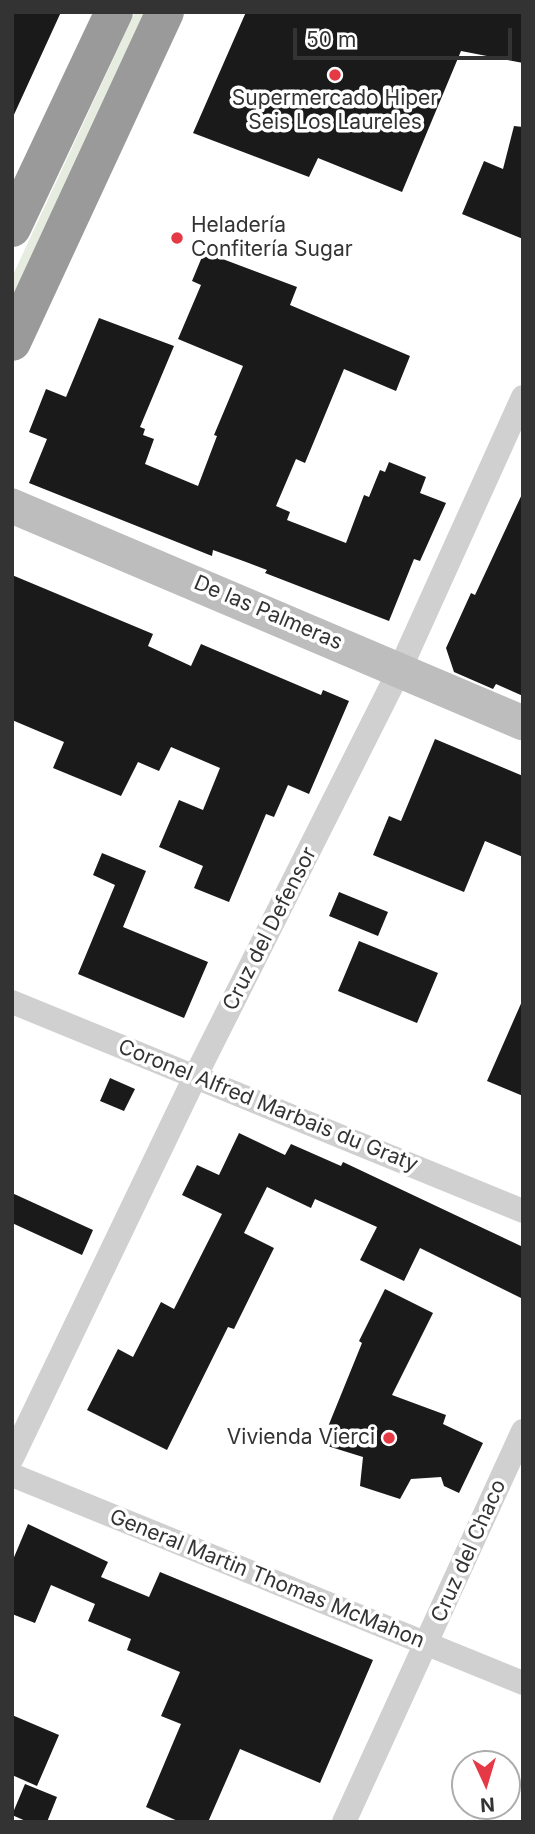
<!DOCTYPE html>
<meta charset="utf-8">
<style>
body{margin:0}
#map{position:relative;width:535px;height:1834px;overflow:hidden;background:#fff;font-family:Inter,sans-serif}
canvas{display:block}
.frame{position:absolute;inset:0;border:14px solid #333;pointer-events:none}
.north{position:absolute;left:451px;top:1750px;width:70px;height:70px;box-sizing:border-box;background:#fff;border:2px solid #adadad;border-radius:50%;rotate:176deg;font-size:19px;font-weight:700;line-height:28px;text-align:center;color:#333}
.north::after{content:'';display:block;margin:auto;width:24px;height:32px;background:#e63946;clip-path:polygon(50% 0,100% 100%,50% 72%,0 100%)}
.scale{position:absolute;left:293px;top:28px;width:219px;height:32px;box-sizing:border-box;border:4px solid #333;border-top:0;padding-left:9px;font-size:21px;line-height:24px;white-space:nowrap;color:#333;-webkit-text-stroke:5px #fff;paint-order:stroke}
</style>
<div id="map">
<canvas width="535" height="1834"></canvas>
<div class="frame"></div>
<div class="north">N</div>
<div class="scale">50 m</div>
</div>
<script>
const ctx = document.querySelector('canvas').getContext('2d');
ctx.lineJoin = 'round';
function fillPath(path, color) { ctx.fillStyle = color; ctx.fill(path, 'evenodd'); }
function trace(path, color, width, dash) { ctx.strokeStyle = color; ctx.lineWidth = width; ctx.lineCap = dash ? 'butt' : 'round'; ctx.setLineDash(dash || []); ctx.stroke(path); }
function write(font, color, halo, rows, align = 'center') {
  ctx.font = font + ' Inter,sans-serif'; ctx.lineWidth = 7; ctx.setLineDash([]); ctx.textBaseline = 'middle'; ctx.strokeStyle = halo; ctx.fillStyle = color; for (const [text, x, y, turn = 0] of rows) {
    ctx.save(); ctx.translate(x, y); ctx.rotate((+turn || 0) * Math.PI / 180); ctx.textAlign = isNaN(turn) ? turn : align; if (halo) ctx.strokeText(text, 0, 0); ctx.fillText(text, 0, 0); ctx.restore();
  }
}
fillPath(new Path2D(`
 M135,12H150L12,310V277Z`), '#e6ecdf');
fillPath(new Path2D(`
 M12,12H61L12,119Z
 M246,12H523V63L461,51L402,192L318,158L309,177L193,133Z
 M514,126L523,127V239L462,214L484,161L503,169Z
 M204,252L297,287L290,305L410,356L396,391L344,369L305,463L296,459L276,506L290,512L287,520L346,543L364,495L369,497L380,470L385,472L389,462L426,477L420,493L446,503L420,561L414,559L389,621L265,573L267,570L246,562L213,550L212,556L29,483L47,439L29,432L46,389L66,397L99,318L174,346L140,427L145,429L143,435L154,439L145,464L198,486L217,436L214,435L243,366L178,339L201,285L192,281Z
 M523,492V696L496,684L493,689L454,672L446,648L471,593L475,595Z
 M12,575L153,634L148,646L191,666L201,644L321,695L323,690L349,701L309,794L288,785L274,817L266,814L229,902L194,888L203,866L159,847L179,800L203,810L220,768L171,747L159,771L138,762L121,796L53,768L64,742L12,720Z
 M435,739L523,776V857L485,841L464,892L373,855L389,816L401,821Z
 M102,853L146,871L123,927L208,962L184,1018L78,974L115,885L93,875Z
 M339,892L388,912L378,936L329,916Z
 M359,941L438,973L417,1023L338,991Z
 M523,999V1096L487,1081Z
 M110,1078L135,1089L124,1111L100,1101Z
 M239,1133L285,1155L291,1144L341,1166L343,1162L523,1247V1299L420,1248L404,1281L360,1260L377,1227L315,1199L311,1208L267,1187L244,1233L274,1248L234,1329L228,1327L167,1450L87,1410L118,1349L133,1357L161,1302L174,1309L222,1214L182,1195L197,1165L219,1175Z
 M12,1193L93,1230L82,1255L12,1223Z
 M385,1289L433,1313L392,1395L446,1415L443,1424L483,1443L459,1493L444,1486L441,1477L411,1479L400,1499L360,1486L363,1457L321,1444L362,1343L359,1341Z
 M28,1524L108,1562L101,1577L149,1597L160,1572L373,1660L320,1783L240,1749L208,1822H180L146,1807L181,1724L161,1716L180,1672L127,1650L131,1639L88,1621L95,1604L51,1585L35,1623L12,1614V1562Z
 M12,1715L59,1735L37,1786L12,1775Z
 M25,1784L57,1797L47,1822H28L12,1815Z`), '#1a1a1a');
trace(new Path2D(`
 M12,1002L523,1211
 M12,1458L195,1077L400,669L523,397
 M12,1475L523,1683
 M344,1822L523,1431`), '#d0d0d0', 24);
trace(new Path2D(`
 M12,506L523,723`), '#bdbdbd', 35);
trace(new Path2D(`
 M12,228L114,12
 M12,342L165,12`), '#9a9a9a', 38);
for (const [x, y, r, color] of [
 [335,75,7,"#e63946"],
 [177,238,7,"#e63946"],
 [389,1438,7,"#e63946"]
]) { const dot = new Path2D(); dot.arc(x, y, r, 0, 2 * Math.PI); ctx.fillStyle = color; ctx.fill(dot); trace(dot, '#fff', 2.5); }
write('21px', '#333', '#fff', [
 ["Supermercado Hiper",335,99],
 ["Seis Los Laureles",335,123],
 ["Heladería",191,226,"left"],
 ["Confitería Sugar",191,250,"left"],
 ["Vivienda Vierci",375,1438,"right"]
]);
write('21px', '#333', '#fff', [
 ["De las Palmeras",268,613,23],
 ["Cruz del Defensor",270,929,-63],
 ["Coronel Alfred Marbais du Graty",268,1106,22],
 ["Cruz del Chaco",469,1551,-66],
 ["General Martin Thomas McMahon",267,1579,22]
]);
</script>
